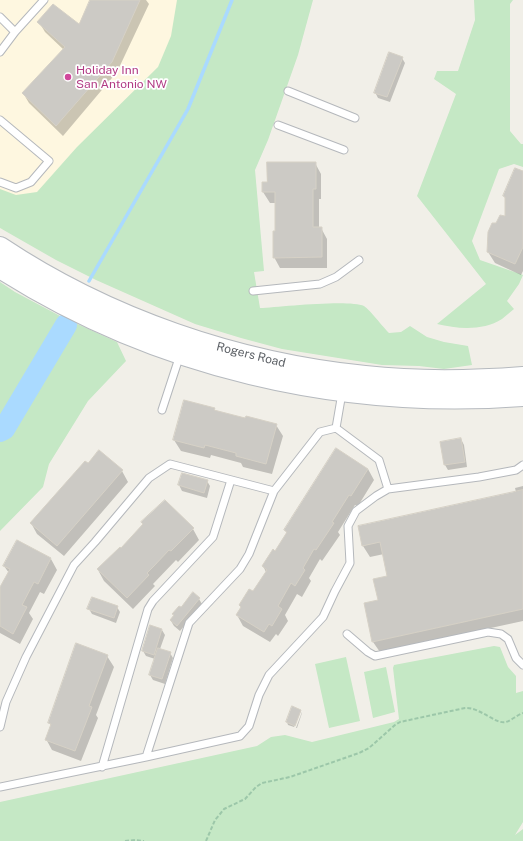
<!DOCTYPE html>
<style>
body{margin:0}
canvas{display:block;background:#f1efe8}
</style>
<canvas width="523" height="841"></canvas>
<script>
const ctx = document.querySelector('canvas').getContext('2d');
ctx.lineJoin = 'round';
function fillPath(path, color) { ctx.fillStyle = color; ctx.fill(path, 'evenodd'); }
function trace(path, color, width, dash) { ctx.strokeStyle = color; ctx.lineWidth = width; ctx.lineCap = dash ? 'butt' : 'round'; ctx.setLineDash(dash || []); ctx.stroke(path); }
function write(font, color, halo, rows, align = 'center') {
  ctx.font = font + ' "Public Sans",sans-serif'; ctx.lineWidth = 3.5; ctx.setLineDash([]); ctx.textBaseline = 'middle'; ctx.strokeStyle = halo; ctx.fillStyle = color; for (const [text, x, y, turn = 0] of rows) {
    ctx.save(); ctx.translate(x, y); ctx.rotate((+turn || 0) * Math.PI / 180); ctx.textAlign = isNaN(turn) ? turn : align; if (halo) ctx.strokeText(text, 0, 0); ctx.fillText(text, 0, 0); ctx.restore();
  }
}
fillPath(new Path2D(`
 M0,0H185L176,66L3,230L0,228Z`), '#fef7e0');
fillPath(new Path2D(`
 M177,0H313L298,55L268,140L255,170L264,271L254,272L260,308C279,307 349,299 364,306C370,310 383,327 389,333L401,332L410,326L427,337L444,342L468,346L472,365L444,369L419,366L382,365L282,349L241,338L195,324L96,280L56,260L0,228V189L16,195L37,192L77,147L158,67L171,36Z
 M474,0H513L510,4V131L521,144H523V167L514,164L499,169L472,241L480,260L523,275L519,284L507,301L514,309C510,312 506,316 502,319C483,331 458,329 437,324L486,284L417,196L456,94L434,79L437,71H458L475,20Z
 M0,282L15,292L62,317L117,342L126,361L88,401L49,464L43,487L0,531Z
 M494,646L500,647L508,667L516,676V693L523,691V822L515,835L523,829V841H0V802L257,746L271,737L285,735L312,742L394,722L399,719L393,668L394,665Z
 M346,657L360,721L329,728L315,664Z
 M386,667L395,712L373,718L364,672Z`), '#c5e8c5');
fillPath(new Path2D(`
 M91,0H146L149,4L117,72L63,136L29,103L23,93L64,50L45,32L39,22L79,26Z
 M402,58L405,63L390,102L378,98L375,92Z
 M315,163L321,174V199H319V228H321L327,239V268H280L274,257L276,232V203H270L263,192L268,183Z
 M523,173V271L521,275L495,263L488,252L497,224L506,217V200L504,196Z
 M214,409L216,412L276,425L283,436L272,474L243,467L241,463L211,455L210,458L181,451L174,440Z
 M461,439L464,445L467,467L448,470L445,465L441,442Z
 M88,464L122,471L128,482L64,556L37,534L31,523Z
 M368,469L374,480L358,506L355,505L338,532L340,535L322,561L320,559L309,578L311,581L302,597L297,594L285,615L288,621L278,636L276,634L270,642L243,626L237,615L242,608L240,605L254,593L266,572L263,566L275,552L287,534L285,530Z
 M207,481L210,486L207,498L182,491L179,485Z
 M523,486V621L380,652L373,642L379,600L388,577L384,554L370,557L363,546L516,492L515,488Z
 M193,529L199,540L178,562L176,560L153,584L155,586L133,609L104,581L98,570Z
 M51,559L57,570L44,594L40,592L29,613L33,619L20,644L0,633V590L9,573L4,566Z
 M193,594L199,599L202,604L180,631L174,626L171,621L175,616L174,614L181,608Z
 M117,607L120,612L116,623L92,614L89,609Z
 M150,626L162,630L165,635L160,649L170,653L173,658L165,684L153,680L150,675L155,659L146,656L143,651Z
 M107,656L114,667L96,715L98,718L81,761L52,750L46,739L51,726L49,722Z
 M293,708L301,711L294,727L288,725L287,722Z
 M302,712V713L297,728H296Z`), '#0003');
trace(new Path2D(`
 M89,281L188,109L232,0`), '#aadaff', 3.5);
trace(new Path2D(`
 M0,431L4,429L66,325`), '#aadaff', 22);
const building = new Path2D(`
 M90,0H140L112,62L56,126L22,93L65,47L37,22L53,4L79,24Z
 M389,52L403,57L387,97L374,93Z
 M267,162H316V189H313V227H322V257L273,258V231H275V192H262V182H267Z
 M515,168L523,171V247L515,264L487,252L488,232L492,223H496L500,215L505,216V197L503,196Z
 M184,400L215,408L214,410L245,418L246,416L277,424L266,464L236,456V453L205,445L204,448L173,440Z
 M461,438L465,462L444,465L440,442Z
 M336,448L368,469L351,496L349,495L332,522L334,523L316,550L314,549L303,568L305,570L295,586L291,583L278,606L282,609L272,626L269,624L264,632L236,615L241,607L239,605L249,589L253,591L267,570L262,566L273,549L275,551L287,532L284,530Z
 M99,450L123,470L57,546L30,523L85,461L88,463Z
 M182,473L208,480L204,493L178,485Z
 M523,490V609L372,642L364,603L378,600L373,579L387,576L380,542L362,546L358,526Z
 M165,500L194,528L171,551L169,550L154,566L147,573L149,575L127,598L97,569L120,547L121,548L143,524L141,522Z
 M17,540L51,558L38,584L34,582L22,605L27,607L13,634L0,626V587L10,569L3,566Z
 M193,592L200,598L177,626L170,620L174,615L172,614L179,606L181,607Z
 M92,597L118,606L114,618L87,609Z
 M150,625L162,629L154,655L142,651Z
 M76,643L108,655L89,706L92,707L75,751L45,740L51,724L48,723Z
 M158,648L171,652L162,679L149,675Z
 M292,706L301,710L295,726L286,722Z`);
fillPath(building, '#cccac5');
trace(building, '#d6d1c6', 1);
const service = new Path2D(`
 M0,17L15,32
 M0,52L15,32L44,0
 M288,91L355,118
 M0,120L49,161L31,182L16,188L0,182
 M278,125L344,150
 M253,291L320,284L336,277L359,260
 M342,393L336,428L379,460L388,489L479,477L516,470L523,465
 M162,410L180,355
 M347,634L368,652L375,656L488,632L501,634L508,639L516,658L523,665
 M0,727L6,702L26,657L74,565L95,542L149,478L170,464L274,491L320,432L336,428
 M146,757L189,623L240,569L249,554L274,491
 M102,767L148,609L153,601L213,537L231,480
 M0,787L146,757L240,736L249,726L259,695L269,675L323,617L335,591L350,563L348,526L356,511L376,496L388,489`);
const secondary = new Path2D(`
 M0,247C108,319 237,363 365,376C418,382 471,381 523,377
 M0,268C155,367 340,410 523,396`);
trace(service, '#b5b8bc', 9);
trace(secondary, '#b6babf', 22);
trace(new Path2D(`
 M125,841L135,840L144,841
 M206,841L215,820L220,814L224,809L245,799L256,787L262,783L290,777L359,753L369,748L395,725L400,722L465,708C480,707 496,725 506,722C512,720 517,715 523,713`), '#9cc7a9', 2, [4, 2]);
trace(service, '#fff', 7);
trace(secondary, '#fff', 20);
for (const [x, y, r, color] of [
 [68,77,4,"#d1479c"]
]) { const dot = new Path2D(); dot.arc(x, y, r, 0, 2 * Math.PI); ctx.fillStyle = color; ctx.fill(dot); trace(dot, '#fff', 1.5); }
write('12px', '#b23c85', '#fff', [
 ["Holiday Inn",76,70],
 ["San Antonio NW",76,84]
], 'left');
write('12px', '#5f6368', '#fff', [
 ["Rogers Road",251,355,14]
]);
</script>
